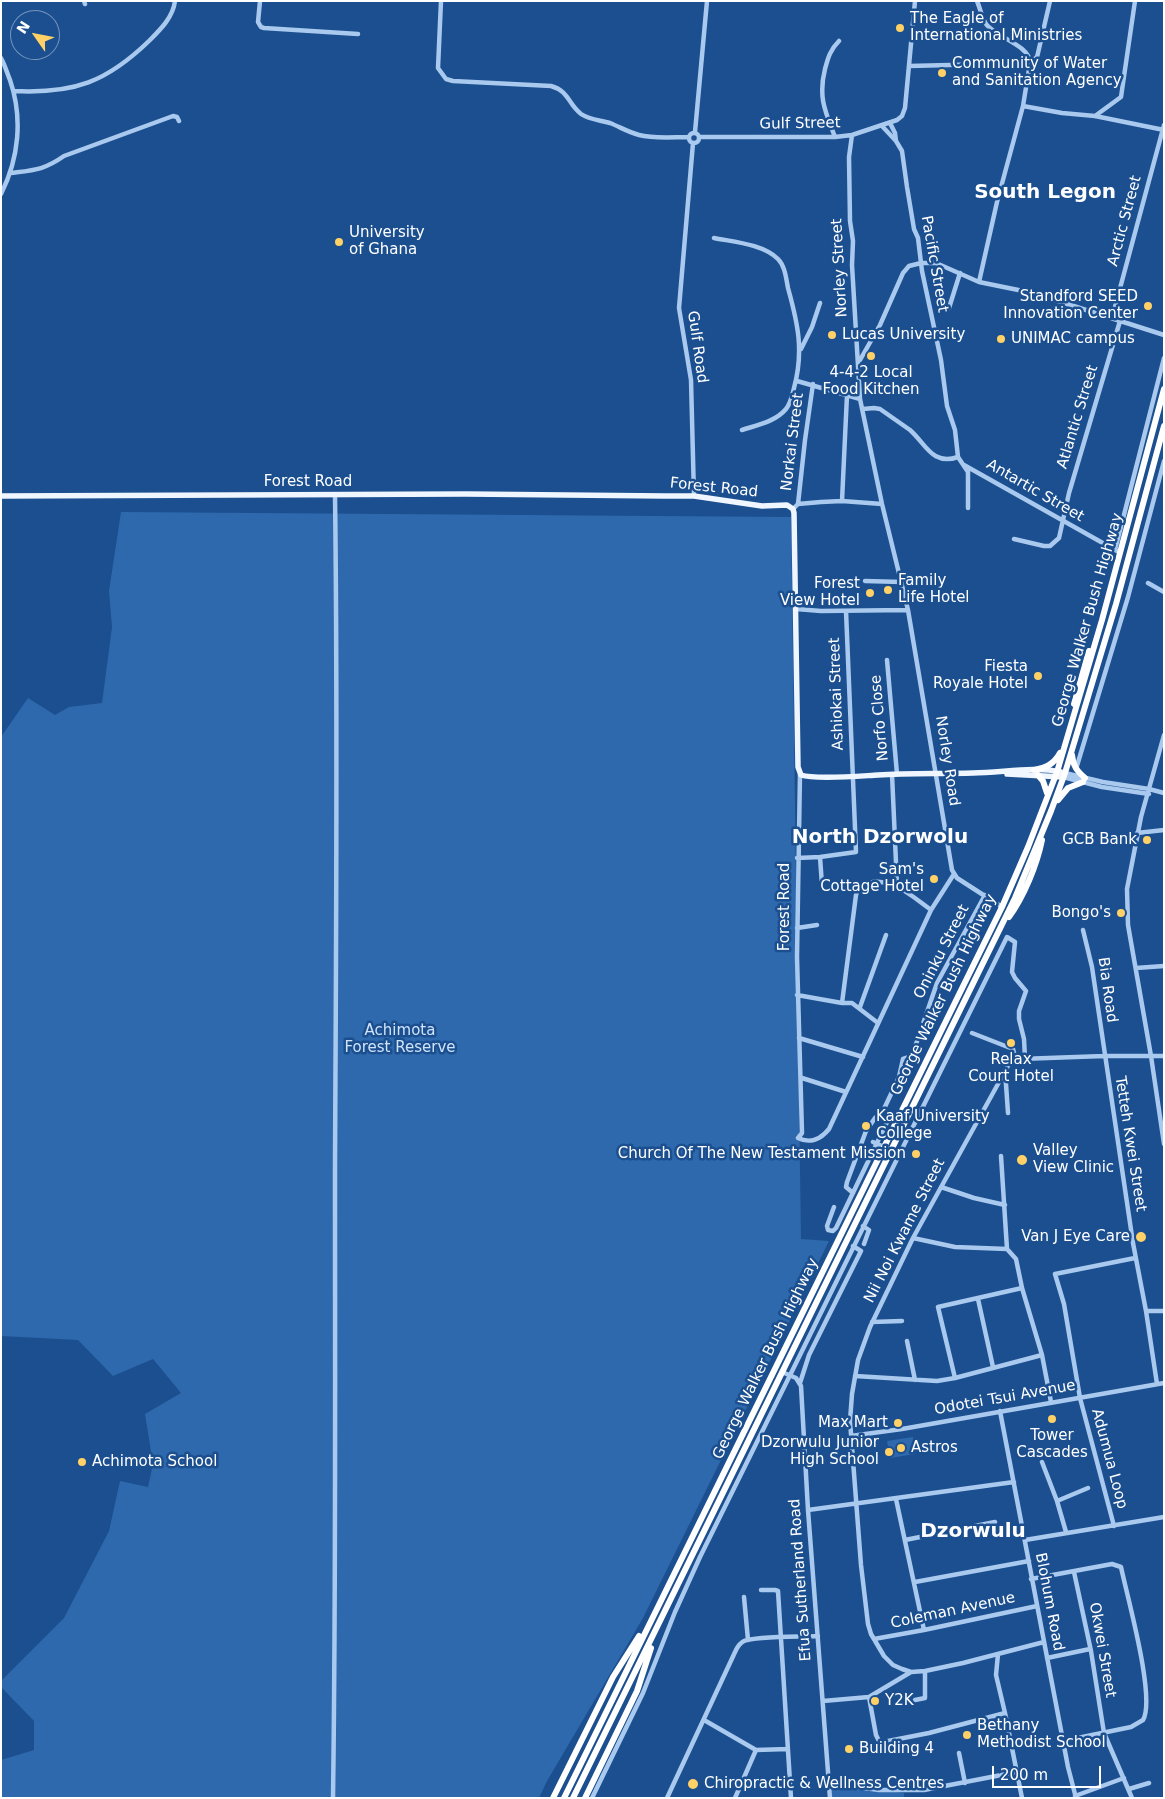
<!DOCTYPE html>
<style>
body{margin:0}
#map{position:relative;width:1165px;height:1799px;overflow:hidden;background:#1b4f8f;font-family:"DejaVu Sans",sans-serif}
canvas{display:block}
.frame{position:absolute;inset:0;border:2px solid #fff;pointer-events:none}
.north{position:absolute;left:10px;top:10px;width:50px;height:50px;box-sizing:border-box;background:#1b4f8f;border:1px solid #7695bc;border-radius:50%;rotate:303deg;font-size:14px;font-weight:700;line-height:20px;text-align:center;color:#fff}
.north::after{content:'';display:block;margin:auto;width:18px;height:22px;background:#ffd166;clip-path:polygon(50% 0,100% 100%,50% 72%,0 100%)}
.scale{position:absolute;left:992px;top:1766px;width:109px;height:22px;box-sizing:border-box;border:2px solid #fff;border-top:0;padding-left:6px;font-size:15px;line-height:18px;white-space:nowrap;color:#fff;-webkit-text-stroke:4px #1b4f8f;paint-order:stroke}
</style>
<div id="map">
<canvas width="1165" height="1799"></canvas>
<div class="frame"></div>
<div class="north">N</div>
<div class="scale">200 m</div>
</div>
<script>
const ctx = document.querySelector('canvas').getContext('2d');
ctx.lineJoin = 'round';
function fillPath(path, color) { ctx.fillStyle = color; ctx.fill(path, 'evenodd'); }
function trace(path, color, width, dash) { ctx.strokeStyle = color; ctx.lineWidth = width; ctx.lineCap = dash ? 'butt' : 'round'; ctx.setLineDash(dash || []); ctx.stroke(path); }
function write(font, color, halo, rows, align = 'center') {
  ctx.font = font + ' "DejaVu Sans",sans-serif'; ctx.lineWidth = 5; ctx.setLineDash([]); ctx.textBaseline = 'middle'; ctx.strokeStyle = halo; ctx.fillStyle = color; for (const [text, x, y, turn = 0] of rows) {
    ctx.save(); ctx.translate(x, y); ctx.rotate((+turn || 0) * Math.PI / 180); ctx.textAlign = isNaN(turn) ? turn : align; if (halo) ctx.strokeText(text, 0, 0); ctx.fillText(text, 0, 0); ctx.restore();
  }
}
fillPath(new Path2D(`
 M121,512L791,517L801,1239L829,1241L643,1618L547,1781L539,1798H1V1760L34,1750V1721L1,1687V1681L64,1618L109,1531L120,1481L148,1487L153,1464L145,1414L181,1393L153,1359L113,1376L78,1340L1,1336V737L28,698L55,715L69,707L102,703L112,627L109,591Z
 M913,1437L915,1454L890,1458L887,1441Z
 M831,1785L904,1793V1798H832Z`), '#2e69ad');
trace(new Path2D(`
 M84,1L85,4
 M260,1L258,22L261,27L264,28L358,34
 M441,1L438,68L446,79L453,81L551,86C569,91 568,104 581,114C590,120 600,120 610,123C620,127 628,132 639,135C654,139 673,137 689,137
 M1,58C5,65 7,73 10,80C23,118 19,158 1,194
 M909,66L1030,63C1030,45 995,37 986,24C982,18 980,8 977,1
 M14,91C74,94 107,82 150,40C161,29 173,17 175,1
 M1023,106L1062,113L1095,116L1164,130
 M1095,116L1121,97L1135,1
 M890,123L895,133L896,141
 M882,126L896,141L902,151L907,187L914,229L918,238L922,271L941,360L947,406L955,430L958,457L968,472V508
 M695,132L707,1
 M689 138a5 5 0 1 1 10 0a5 5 0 1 1-10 0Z
 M852,135L849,157L850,221L853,241L852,265L860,399L882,504L908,610L952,870L957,878L1002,907
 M699,137H835L852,135L897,120L902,116L905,108L915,1
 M835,137C825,111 818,97 825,69C828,58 830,50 839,41
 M693,143L679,308L691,380L694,496
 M11,173C35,170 44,170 64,156L173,116L177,117L179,121
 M714,238C734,242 763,244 778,259C785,266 786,278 788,288C798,324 804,351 794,388C792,396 791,403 786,409C775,422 757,425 742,430
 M979,282L997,202L1023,106L1030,63L1037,57L1038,53L1050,1
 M949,308L960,273
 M1112,318L1164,125
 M801,349L812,327L820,303
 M860,360L880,325L903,273L909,266L921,263H936L979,282L1033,293L1164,335
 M797,381L860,399
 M863,409L874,408L880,409C890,416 900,423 910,430C926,444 932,466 958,457
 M964,465L1117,551
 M842,501L847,395
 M798,504L805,440L813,384
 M793,509L798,504L821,502L842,501L882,504
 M1014,539L1044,546H1050L1059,538L1069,493L1120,321
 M1115,550L1164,358
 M865,581L902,582
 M1148,583L1164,592
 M796,609L821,611L908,610
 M887,660L897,774
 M1164,735L1141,817L1127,889L1128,925L1151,1056L1164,1144
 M1076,769L1128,597L1164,461
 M800,773L797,957L802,1133L798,1138C810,1144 821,1139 829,1129L931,910L954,874
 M1065,773L1103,782L1149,789L1164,793
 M892,774L897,885
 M1063,777L1102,787L1149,794
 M1137,833L1164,830
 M820,857L822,885
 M797,858L820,857L856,852L846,611
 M797,928L817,925
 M1083,930L1092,967L1133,1243L1146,1311L1157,1384
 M1136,968L1164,966
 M797,995L842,1003H852L878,1023
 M842,1003L856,895L859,887C886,871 909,894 931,910
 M860,1007L886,935
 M972,1033L1013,1049L1016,1060
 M799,1038L863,1057
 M1005,1070L1008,1113
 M802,1078L846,1092
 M873,1142L902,1155
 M1001,1156L1007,1249L1016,1259L1022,1288L1042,1355L1051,1402
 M941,1187L974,1198L1005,1205
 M853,1193L846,1187L847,1182L866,1131L875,1118L883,1111L899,1077L903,1059L912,1056L913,1053L937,983L985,895
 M834,1207L827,1226L828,1230L833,1231L836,1228L890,1116
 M863,1226L869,1230L864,1244
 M913,1238L955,1247L1007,1249
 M978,1299L993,1367
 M1146,1311H1164
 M872,1322L902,1321
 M907,1341L915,1380
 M782,1372L796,1378L801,1386L808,1510L830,1798
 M855,1376L937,1381L955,1378L1042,1355
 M955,1378L938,1307L1022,1288
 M800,1383L809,1355L861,1251L853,1246
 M1000,1411L1068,1767L1076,1798
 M851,1436L902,1429L1164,1383
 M1042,1462L1057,1501L1066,1532
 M896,1499L924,1630
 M1057,1501L1088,1488
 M808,1510L1014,1482
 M1114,1526L1080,1398L1064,1304L1055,1274L1135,1258
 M905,1540L995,1522
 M1025,1540L1164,1517
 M1074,1572L1091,1651L1104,1733L1132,1798
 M1031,1579L1112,1564L1121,1567C1127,1596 1156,1698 1143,1720L1131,1727L1063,1741
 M915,1582L1029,1561
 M761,1590H775L778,1591L791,1798
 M744,1597L748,1640
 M874,1639L924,1630L1037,1606
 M1044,1642L963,1663L925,1671L911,1672L902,1669L893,1665L884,1656L871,1634L868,1624L861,1565L850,1421L852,1394L858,1360L870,1327L913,1238L1009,1064L1020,1059L1104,1056H1164
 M998,1654L996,1675L1005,1713L1022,1798
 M1047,1658L1090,1649
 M869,1697L876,1735L879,1741L883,1742L929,1733L1005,1713
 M915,1700L925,1698V1671
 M823,1701L869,1697L911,1672
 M704,1720L756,1750L788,1749
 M959,1753L965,1783
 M828,1783L879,1790H924L1017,1772
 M1129,1789L1149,1783
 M1075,1796L1124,1778
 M333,1798C336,1588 335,1379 335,1169C336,944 338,720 335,495
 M592,1798L643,1693L675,1612L700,1557L1007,937L1015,942L1012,972L1015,978L1026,991L1019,1011V1019L1024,1039L1025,1058
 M667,1798L736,1650C738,1646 740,1643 744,1641C756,1636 802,1637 818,1636
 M735,1798L756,1750`), '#a9c9ee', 4.5);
trace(new Path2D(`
 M1,496L466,494L665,496H694L762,506L787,505L793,509L794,513L798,767L801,775C816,780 860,776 878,775C909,773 941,774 973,773C1002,773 1032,766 1061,772
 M1007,774L1063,777`), '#f0f6ff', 5.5);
trace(new Path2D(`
 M1074,704L1089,651
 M1072,755C1073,766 1077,771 1085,778
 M1034,770C1046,768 1054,764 1060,753
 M1038,775L1043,781L1047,793
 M1058,800L1068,788L1083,782
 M1009,917C1024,896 1037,865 1042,840
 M553,1798L613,1677L639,1636
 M564,1798L1002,907L1028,847L1057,772L1102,620L1164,389
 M573,1798L1015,898L1051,811L1065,773L1116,604L1164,426
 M585,1798L637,1691L651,1648`), '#fff', 6);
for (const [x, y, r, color] of [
 [900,28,5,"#ffd166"],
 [942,73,5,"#ffd166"],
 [339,242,5,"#ffd166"],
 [1148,306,5,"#ffd166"],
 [832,335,5,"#ffd166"],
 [1001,339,5,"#ffd166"],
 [871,356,5,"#ffd166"],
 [888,590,5,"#ffd166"],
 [870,593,5,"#ffd166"],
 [1038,676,5,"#ffd166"],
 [1147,840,5,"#ffd166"],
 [934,879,5,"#ffd166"],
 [1121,913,5,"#ffd166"],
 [1011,1043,5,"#ffd166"],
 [866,1126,5,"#ffd166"],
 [916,1154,5,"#ffd166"],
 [1022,1160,6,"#ffd166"],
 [1141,1237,6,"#ffd166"],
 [1052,1419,5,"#ffd166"],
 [898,1423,5,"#ffd166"],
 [901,1448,5,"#ffd166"],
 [889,1452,5,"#ffd166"],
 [82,1462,5,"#ffd166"],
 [875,1701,5,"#ffd166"],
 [967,1735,5,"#ffd166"],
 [849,1749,5,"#ffd166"],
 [693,1784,6,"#ffd166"]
]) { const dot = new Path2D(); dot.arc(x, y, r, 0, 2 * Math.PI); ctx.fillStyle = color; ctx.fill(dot); trace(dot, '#1b4f8f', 2); }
write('15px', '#fff', '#1b4f8f', [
 ["The Eagle of",910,19],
 ["International Ministries",910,36],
 ["Community of Water",952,64],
 ["and Sanitation Agency",952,81],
 ["University",349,233],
 ["of Ghana",349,250],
 ["Standford SEED",1138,297,"right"],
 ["Innovation Center",1138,314,"right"],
 ["Lucas University",842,335],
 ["UNIMAC campus",1011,339],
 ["4-4-2 Local",871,373,"center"],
 ["Food Kitchen",871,390,"center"],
 ["Family",898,581],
 ["Life Hotel",898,598],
 ["Forest",860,584,"right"],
 ["View Hotel",860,601,"right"],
 ["Fiesta",1028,667,"right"],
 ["Royale Hotel",1028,684,"right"],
 ["GCB Bank",1137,840,"right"],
 ["Sam's",924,870,"right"],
 ["Cottage Hotel",924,887,"right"],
 ["Bongo's",1111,913,"right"],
 ["Relax",1011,1060,"center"],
 ["Court Hotel",1011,1077,"center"],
 ["Kaaf University",876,1117],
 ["College",876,1134],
 ["Valley",1033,1151],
 ["View Clinic",1033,1168],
 ["Church Of The New Testament Mission",906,1154,"right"],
 ["Van J Eye Care",1130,1237,"right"],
 ["Max Mart",888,1423,"right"],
 ["Tower",1052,1436,"center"],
 ["Cascades",1052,1453,"center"],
 ["Dzorwulu Junior",879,1443,"right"],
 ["High School",879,1460,"right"],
 ["Astros",911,1448],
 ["Achimota School",92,1462],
 ["Y2K",885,1701],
 ["Bethany",977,1726],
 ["Methodist School",977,1743],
 ["Building 4",859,1749],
 ["Chiropractic & Wellness Centres",704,1784]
], 'left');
write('15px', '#fff', '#1b4f8f', [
 ["Gulf Street",800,124,-1],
 ["Arctic Street",1125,221,-75],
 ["Pacific Street",934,264,80],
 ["Norley Street",840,268,-93],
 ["Gulf Road",697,347,82],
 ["Atlantic Street",1078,417,-73],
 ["Norkai Street",793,442,-83],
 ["Forest Road",308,482],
 ["Forest Road",714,488,6],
 ["Antartic Street",1035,491,30],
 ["George Walker Bush Highway",1088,620,-74],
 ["Ashiokai Street",837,694,-92],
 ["Norfo Close",880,718,-95],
 ["Norley Road",947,761,81],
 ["Forest Road",785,907,-90],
 ["Oninku Street",942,952,-63],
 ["Bia Road",1107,990,82],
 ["George Walker Bush Highway",944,995,-64],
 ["Tetteh Kwei Street",1130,1144,81],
 ["Nii Noi Kwame Street",905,1231,-63],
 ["George Walker Bush Highway",766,1359,-64],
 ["Odotei Tsui Avenue",1005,1398,-10],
 ["Adumua Loop",1109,1459,75],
 ["Efua Sutherland Road",801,1580,-94],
 ["Blohum Road",1049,1602,79],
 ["Coleman Avenue",953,1611,-12],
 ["Okwei Street",1102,1650,80]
]);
write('15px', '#cfe3fa', '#1b4f8f', [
 ["Achimota",400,1031],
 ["Forest Reserve",400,1048]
]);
write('bold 20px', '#fff', '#1b4f8f', [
 ["South Legon",1045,193],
 ["North Dzorwolu",880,838],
 ["Dzorwulu",973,1532]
]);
</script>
